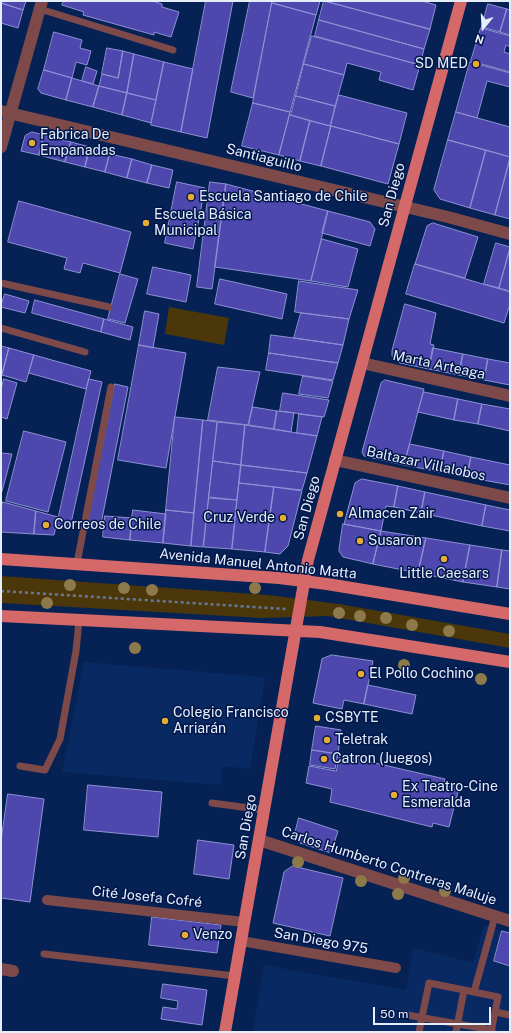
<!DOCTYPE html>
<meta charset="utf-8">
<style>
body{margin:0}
#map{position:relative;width:511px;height:1033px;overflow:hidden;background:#062255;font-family:"Public Sans",sans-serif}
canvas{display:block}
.frame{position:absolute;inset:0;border:2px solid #e6eefb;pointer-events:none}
.north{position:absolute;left:463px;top:8px;width:40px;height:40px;-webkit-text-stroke:3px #00174a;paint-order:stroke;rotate:198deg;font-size:11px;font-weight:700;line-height:16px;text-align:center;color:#e6eefb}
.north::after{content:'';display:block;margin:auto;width:14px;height:18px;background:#e6eefb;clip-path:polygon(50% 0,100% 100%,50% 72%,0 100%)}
.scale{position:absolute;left:373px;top:1007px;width:118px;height:18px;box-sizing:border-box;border:2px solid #e6eefb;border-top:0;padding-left:5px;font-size:12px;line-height:14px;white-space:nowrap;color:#e6eefb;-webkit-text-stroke:3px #00174a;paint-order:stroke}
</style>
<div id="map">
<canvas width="511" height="1033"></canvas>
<div class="frame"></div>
<div class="north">N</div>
<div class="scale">50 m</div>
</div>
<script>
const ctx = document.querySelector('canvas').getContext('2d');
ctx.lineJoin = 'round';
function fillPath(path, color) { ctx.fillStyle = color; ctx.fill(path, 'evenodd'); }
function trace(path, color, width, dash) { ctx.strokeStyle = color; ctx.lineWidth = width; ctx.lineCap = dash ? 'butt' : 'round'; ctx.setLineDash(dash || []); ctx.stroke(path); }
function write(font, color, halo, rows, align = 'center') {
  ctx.font = font + ' "Public Sans",sans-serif'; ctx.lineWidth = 3; ctx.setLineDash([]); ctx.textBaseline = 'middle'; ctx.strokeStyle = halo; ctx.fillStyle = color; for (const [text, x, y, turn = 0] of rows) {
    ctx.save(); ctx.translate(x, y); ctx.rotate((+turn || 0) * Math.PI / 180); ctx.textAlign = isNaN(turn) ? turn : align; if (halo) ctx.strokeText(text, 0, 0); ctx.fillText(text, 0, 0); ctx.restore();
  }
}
fillPath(new Path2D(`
 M84,662L265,677L250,769L223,766L220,785L62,772Z
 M484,925L502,931L494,961L510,966V1032H253L264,965L406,990L413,948L473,963Z`), '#092963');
fillPath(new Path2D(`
 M169,307L229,318L224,345L165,334Z
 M1,576L268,595L339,604L510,634V648L328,616L262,618L1,603Z`), '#4c370a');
const building = new Path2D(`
 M1,1H26L23,10L1,3Z
 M64,1H152L162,4V7L179,12L171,37L154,32V35L83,15L84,12L62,5Z
 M206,1H233L207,138L181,132Z
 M250,1H272L253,98L231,92Z
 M272,1H320L316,15L272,3Z
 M324,1L430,29L424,49L319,20Z
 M325,1H422L436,5L430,29Z
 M1,3L23,10L18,28L1,23Z
 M272,3L316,15L290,112L253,103Z
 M488,4L507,9L500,32L482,27Z
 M507,9L510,10V35L500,32Z
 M319,20L424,49L420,65L315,36Z
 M481,28L510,36V47L506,45L504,52L510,54V72L471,61Z
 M54,32L82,40L80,48L91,51L87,65L76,62L72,78L44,70Z
 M312,36L420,65L413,90L379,80L381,72L347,63L344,75L304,64Z
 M107,48L123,51L118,78L102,74Z
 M123,51L134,54L127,93L99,86L102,74L118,78Z
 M134,54L164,62L156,100L127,93Z
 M164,62L193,69L181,132L151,125Z
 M470,62L510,73V87L487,81L477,118L456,112Z
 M304,64L344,75L335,106L296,96Z
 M86,67L97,71L93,84L82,81Z
 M44,70L72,78L66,100L41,93L38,89Z
 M72,78L99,86L93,107L66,100Z
 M99,86L127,93L122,115L93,107Z
 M127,93L156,100L151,123L122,115Z
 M339,95L407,113L399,144L331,126Z
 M296,96L335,106L330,126L291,115Z
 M253,103L290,112L279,155L242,146Z
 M456,112L510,127V157L448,140Z
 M290,115L310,121L300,161L279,155Z
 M310,121L331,126L321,166L300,161Z
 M331,126L399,144L388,184L321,166Z
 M32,132L44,135L39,155L21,151L25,136Z
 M44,135L71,142L65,162L39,155Z
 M448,140L486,150L470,208L440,199L434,190Z
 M71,142L90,147L85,167L65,162Z
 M90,147L110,152L105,172L85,167Z
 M486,150L510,157L495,215L470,208Z
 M110,154L132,159L127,178L105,172Z
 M132,159L152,165L147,183L127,178Z
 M510,160V219L495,215Z
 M152,165L173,170L169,188L147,183Z
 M177,182L205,188L193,249L165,243Z
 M210,182L226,184L212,289L197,287Z
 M226,184L328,211L311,281L215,267Z
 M19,201L131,232L120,273L83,263L80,273L64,269L67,258L8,242Z
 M328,211L370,222L375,229L370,246L322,233Z
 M433,223L478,237L465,278L415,264L427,226Z
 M322,239L358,249L348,287L311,281Z
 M496,243L510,247L499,288L484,284Z
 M510,250V291L499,288Z
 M415,264L510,292V304L504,323L406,294Z
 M153,267L191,275L186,302L147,294Z
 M120,274L138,279L125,323L108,319Z
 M220,279L287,294L282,319L215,304Z
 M299,281L358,290L349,319L295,312Z
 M5,294L29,301L25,313L1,307Z
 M35,300L104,319L101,332L32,313Z
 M405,304L436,313L430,344L434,345L429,369L400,363L395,360L392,356V351Z
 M145,311L159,314L153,348L139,345Z
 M301,313L349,319L343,345L294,338Z
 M104,319L133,327L130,340L101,332Z
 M271,335L294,338L343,345L338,363L269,353Z
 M139,345L186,353L166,468L118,460Z
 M1,346L9,348L2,375H1Z
 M9,348L34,355L26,382L2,375Z
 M433,348L463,354L459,375L429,369Z
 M269,353L338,363L333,380L266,370Z
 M463,354L488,359L484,380L459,375Z
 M34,355L91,371L86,389L29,373Z
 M488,359L510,363V385L484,380Z
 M218,367L260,372L248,425L208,420Z
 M303,376L333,381L328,398L299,394Z
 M4,379L17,383L7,419L1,417V390Z
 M89,379L102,382L70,528L57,525Z
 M385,380L424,389L404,465L364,456L362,452L381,383Z
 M115,384L128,387L100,529L87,526Z
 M424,392L458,399L454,420L418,412Z
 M283,393L329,400L324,417L280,411Z
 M458,399L482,404L478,424L454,420Z
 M482,404L510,409V431L478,424Z
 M253,407L277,411L274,429L249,425Z
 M277,411L294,413L291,432L274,429Z
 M299,414L322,417L317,436L297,433Z
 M175,417L203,420L194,513L166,510Z
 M203,420L217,422L203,547L191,546Z
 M218,422L245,425L241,465L213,461Z
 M245,425L317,436L307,473L241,465Z
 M24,431L66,442L48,512L6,501Z
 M410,444L444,451L440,472L404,465Z
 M444,451L471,457L467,477L440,472Z
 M1,453L12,454L1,495Z
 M471,457L510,465V485L467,477Z
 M213,461L241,465L237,500L209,497Z
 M241,465L307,473L302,490L239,483Z
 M362,479L398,486L394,507L386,506L381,531L344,524L355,483Z
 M239,483L274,487L265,552L232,549Z
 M398,486L425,492L421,513L394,507Z
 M274,487L302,491L288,546L280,554L265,552Z
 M425,492L486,505L482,526L421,513Z
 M209,498L237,500L232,549L204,547Z
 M3,502L36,511L34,534L1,532V509Z
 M486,505L510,510V531L482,526Z
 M133,510L166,514L163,543L130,540Z
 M166,510L194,513L191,546L163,543Z
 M36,511L58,517L54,535L34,534Z
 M105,516L132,518L130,540L103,537Z
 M343,524L381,531L373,564L343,557L339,551Z
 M381,531L426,538L418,573L373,564Z
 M426,538L470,545L463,582L418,573Z
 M470,545L502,550L497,587L463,582Z
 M502,550L510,551V589L497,587Z
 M332,655L373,661L364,704L344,700L342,709L313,703L322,659Z
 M368,685L416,695L412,714L364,704Z
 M316,726L341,730L338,754L312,750Z
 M312,750L338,754L335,769L310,765Z
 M340,755L445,779L444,785L459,788L449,827L433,823L432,827L330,802L332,789L306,783L309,766L336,771Z
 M88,785L162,792L158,837L84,830Z
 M8,794L44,799L30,902L1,898V841Z
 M299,818L338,831L331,853L300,843L295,833Z
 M198,840L234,845L229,879L194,874Z
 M293,866L343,878L330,936L273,923L284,872Z
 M152,917L221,925L217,953L149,945Z
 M502,931L510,933V966L494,961Z
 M163,984L207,990L202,1025L161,1019L163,1007L177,1009L178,1001L161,998Z`);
fillPath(building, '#4d47ae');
trace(building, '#8d91d4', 1);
trace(new Path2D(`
 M1,591L286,609`), '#66799c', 2.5, [3, 3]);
trace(new Path2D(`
 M40,9L173,50
 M1,283L109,307
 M1,328L85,352
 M77,563L111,387
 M20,766L45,770L60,739L76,651L79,621
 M212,803L264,810
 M44,954L235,976
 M474,992L495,916
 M495,1012L510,1015
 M407,1015L492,1030
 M419,1032L429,983L464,990
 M456,1032L464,990L498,997L491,1032`), '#7e4a49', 7);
trace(new Path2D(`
 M47,900L244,922
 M241,941L396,968`), '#7e4a49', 10);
trace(new Path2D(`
 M1,111L448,217L510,234
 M362,363L510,396
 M335,460L510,498
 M259,840L510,921
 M1,969L13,971`), '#7e4a49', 12);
trace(new Path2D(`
 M1,147L42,1`), '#7e4a49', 12);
trace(new Path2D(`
 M1,559L279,578L327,584L510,614
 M1,616L320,632L510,662
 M225,1032L308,560L461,1`), '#d5696a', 12);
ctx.fillStyle = '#8e794b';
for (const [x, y] of [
 [70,585],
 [124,588],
 [255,588],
 [152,590],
 [47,603],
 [339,613],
 [360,616],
 [386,618],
 [412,625],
 [449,631],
 [135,648],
 [404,665],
 [481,679],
 [298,862],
 [404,878],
 [361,881],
 [445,891],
 [398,894]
]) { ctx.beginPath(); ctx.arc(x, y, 6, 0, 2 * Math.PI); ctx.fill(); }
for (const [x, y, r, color] of [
 [476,64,4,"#e6ac36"],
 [32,143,4,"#e6ac36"],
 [191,197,4,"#e6ac36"],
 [146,223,4,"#e6ac36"],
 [340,514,4,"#e6ac36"],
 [283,518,4,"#e6ac36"],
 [46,525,4,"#e6ac36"],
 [360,541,4,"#e6ac36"],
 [444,559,4,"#e6ac36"],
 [361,674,4,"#e6ac36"],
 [317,718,4,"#e6ac36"],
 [165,721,4,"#e6ac36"],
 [327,740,4,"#e6ac36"],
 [324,759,4,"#e6ac36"],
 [394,795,4,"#e6ac36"],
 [185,935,4,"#e6ac36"]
]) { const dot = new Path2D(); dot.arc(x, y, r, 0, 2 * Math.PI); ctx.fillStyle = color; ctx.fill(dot); trace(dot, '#00174a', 1.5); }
write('14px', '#e6eefb', '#00174a', [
 ["SD MED",468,64,"right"],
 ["Fabrica De",40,135],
 ["Empanadas",40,151],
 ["Escuela Santiago de Chile",199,197],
 ["Escuela Básica",154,215],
 ["Municipal",154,231],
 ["Almacen Zair",348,514],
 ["Cruz Verde",275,518,"right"],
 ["Correos de Chile",54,525],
 ["Susaron",368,541],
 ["Little Caesars",444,574,"center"],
 ["El Pollo Cochino",369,674],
 ["Colegio Francisco",173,713],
 ["Arriarán",173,729],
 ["CSBYTE",325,718],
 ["Teletrak",335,740],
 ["Catron (Juegos)",332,759],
 ["Ex Teatro-Cine",402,787],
 ["Esmeralda",402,803],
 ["Venzo",193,935]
], 'left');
write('14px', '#e6eefb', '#00174a', [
 ["Santiaguillo",264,158,14],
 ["San Diego",392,195,-75],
 ["Marta Arteaga",439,365,12],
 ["Baltazar Villalobos",426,464,12],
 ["San Diego",307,508,-75],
 ["Avenida Manuel Antonio Matta",258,564,6],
 ["San Diego",246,827,-80],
 ["Carlos Humberto Contreras Maluje",389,866,18],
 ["Cité Josefa Cofré",147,897,6],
 ["San Diego 975",321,941,10]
]);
</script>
